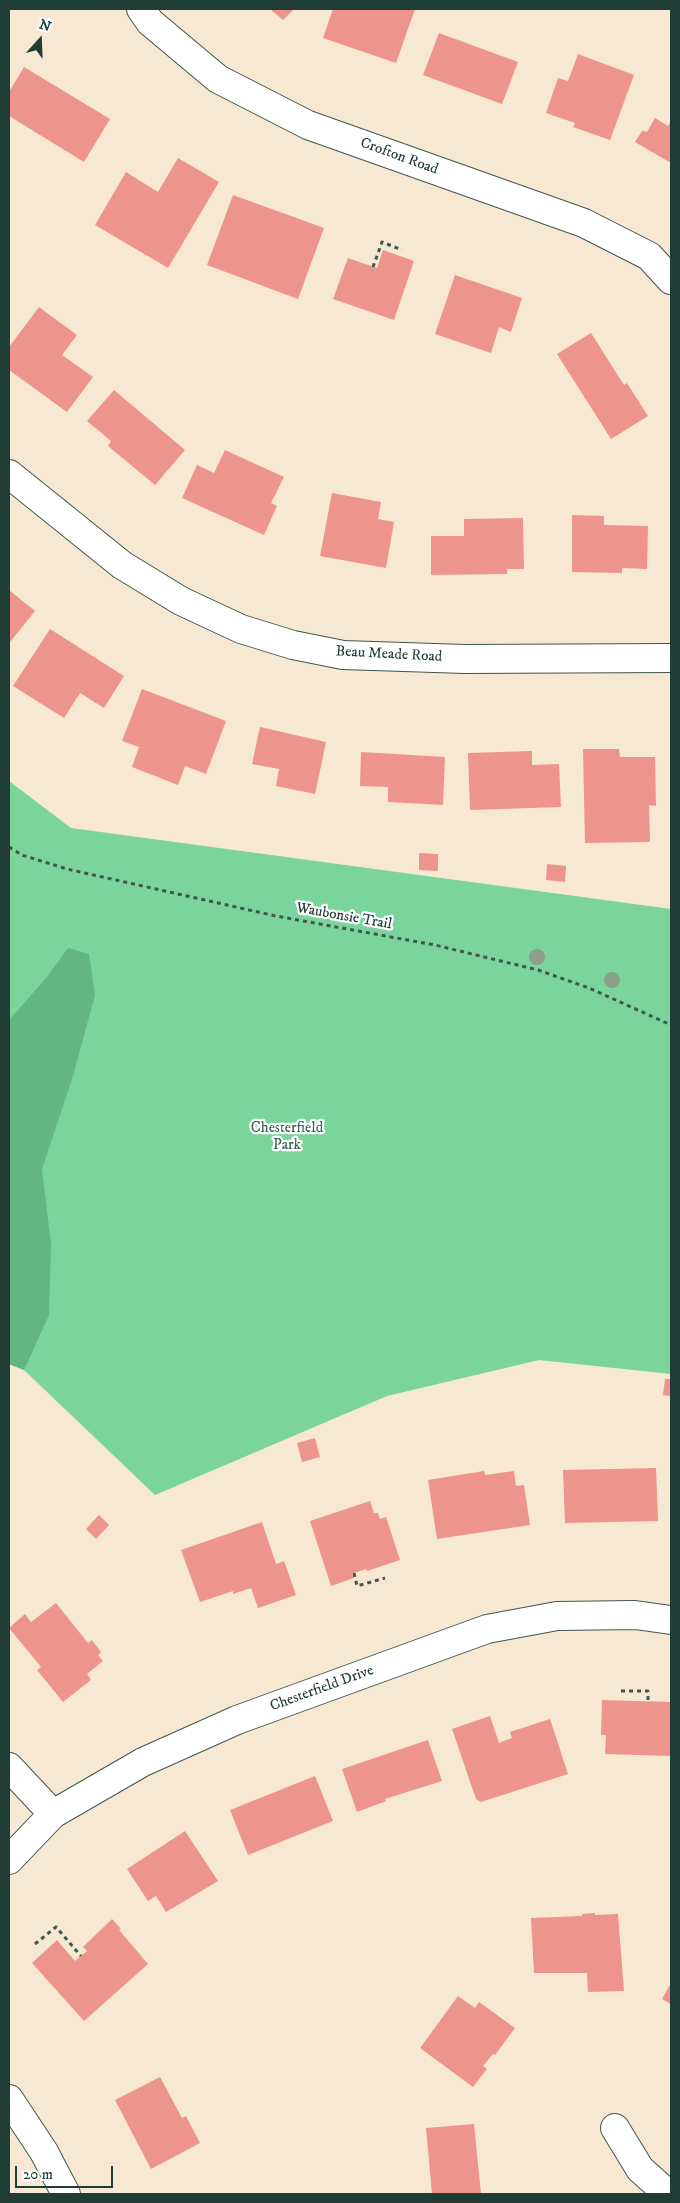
<!DOCTYPE html>
<style>
body{margin:0}
#map{position:relative;width:680px;height:2203px;overflow:hidden;background:#f6e8d2;font-family:"IM FELL DW Pica",serif}
canvas{display:block}
.frame{position:absolute;inset:0;border:10px solid #1f3d34;pointer-events:none}
.north{position:absolute;left:15px;top:15px;width:50px;height:50px;-webkit-text-stroke:4px #fff;paint-order:stroke;rotate:20deg;font-size:14px;font-weight:700;line-height:20px;text-align:center;color:#1f3d34}
.north::after{content:'';display:block;margin:auto;width:18px;height:22px;background:#1f3d34;clip-path:polygon(50% 0,100% 100%,50% 72%,0 100%)}
.scale{position:absolute;left:15px;top:2166px;width:98px;height:22px;box-sizing:border-box;border:2px solid #1f3d34;border-top:0;padding-left:6px;font-size:15px;line-height:18px;white-space:nowrap;color:#1f3d34;-webkit-text-stroke:4px #fff;paint-order:stroke}
</style>
<div id="map">
<canvas width="680" height="2203"></canvas>
<div class="frame"></div>
<div class="north">N</div>
<div class="scale">20 m</div>
</div>
<script>
const ctx = document.querySelector('canvas').getContext('2d');
ctx.lineJoin = 'round';
function fillPath(path, color) { ctx.fillStyle = color; ctx.fill(path, 'evenodd'); }
function trace(path, color, width, dash) { ctx.strokeStyle = color; ctx.lineWidth = width; ctx.lineCap = dash ? 'butt' : 'round'; ctx.setLineDash(dash || []); ctx.stroke(path); }
function write(font, color, halo, rows, align = 'center') {
  ctx.font = font + ' "IM FELL DW Pica",serif'; ctx.lineWidth = 4.5; ctx.setLineDash([]); ctx.textBaseline = 'middle'; ctx.strokeStyle = halo; ctx.fillStyle = color; for (const [text, x, y, turn = 0] of rows) {
    ctx.save(); ctx.translate(x, y); ctx.rotate((+turn || 0) * Math.PI / 180); ctx.textAlign = isNaN(turn) ? turn : align; if (halo) ctx.strokeText(text, 0, 0); ctx.fillText(text, 0, 0); ctx.restore();
  }
}
fillPath(new Path2D(`
 M9,781L71,828L671,909V1374L539,1360L387,1396L155,1495L24,1370L9,1364Z`), '#7ad49b');
fillPath(new Path2D(`
 M68,948L89,954L95,995L73,1076L42,1169L51,1244L49,1315L24,1370L9,1364V1020L47,977Z`), '#63b683');
fillPath(new Path2D(`
 M270,9H294L283,20Z
 M333,9H415L396,63L323,38Z
 M439,33L518,62L502,104L423,75Z
 M578,54L634,75L610,140L573,127L575,123L546,113L558,78L568,81Z
 M24,67L110,119L84,162L9,116V92Z
 M655,118L668,126L671,121V163L635,142L642,131L647,132Z
 M178,158L219,182L168,268L95,225L126,172L158,192Z
 M233,195L324,228L298,299L207,265Z
 M383,250L414,261L394,320L333,299L348,258L377,268Z
 M455,275L522,298L511,332L499,327L491,353L435,334Z
 M39,307L77,335L62,355L93,377L67,412L9,370V347Z
 M591,333L624,385L627,383L648,416L611,439L557,354Z
 M114,390L185,450L155,485L108,446L111,441L87,421Z
 M225,450L284,477L271,503L277,506L264,535L182,498L197,465L214,473Z
 M332,493L381,502L378,519L394,522L386,568L320,556Z
 M572,515L604,516V525L648,526L647,569L622,568V573L572,572Z
 M523,518L524,569H507V574L431,575V536H464V519Z
 M9,590L35,611L10,642L9,640Z
 M50,629L124,676L104,708L80,693L64,718L13,686Z
 M142,689L226,721L206,774L185,766L178,785L132,767L139,747L122,741Z
 M260,727L326,742L315,794L276,786L279,769L252,764Z
 M583,749H619L620,757H655L656,806L649,805L650,842L585,843Z
 M532,751V765L559,764L561,807L470,810L468,753Z
 M361,752L445,757L443,805L388,802V787L360,786Z
 M419,853L438,854V871L419,870Z
 M547,864L566,866L565,882L546,880Z
 M665,1379H671V1396L663,1395Z
 M315,1438L320,1457L302,1462L297,1443Z
 M656,1468L658,1521L565,1523L563,1470Z
 M484,1471L485,1475L514,1471L516,1486L524,1485L530,1525L437,1539L428,1480Z
 M370,1501L374,1513H378L380,1519L386,1517L400,1560L367,1571L366,1569L354,1573L352,1574L354,1578L331,1586L310,1521Z
 M99,1515L109,1525L96,1539L86,1529Z
 M262,1522L276,1564L284,1561L296,1595L258,1608L251,1588L233,1594V1591L200,1602L181,1550Z
 M56,1603L88,1643L92,1640L101,1652L98,1655L103,1661L87,1674L91,1680L63,1702L37,1670L41,1667L9,1628L25,1614L31,1622Z
 M602,1700L671,1702V1756L605,1754L606,1735H601Z
 M490,1716L499,1743L512,1738L510,1732L550,1719L568,1774L481,1802L476,1799L452,1729Z
 M428,1740L442,1781L385,1799L386,1801L357,1812L342,1769Z
 M315,1776L333,1821L248,1855L230,1810Z
 M185,1831L218,1881L166,1912L156,1896L148,1901L127,1869Z
 M595,1913V1915L618,1914L624,1991L588,1992L587,1973H534L531,1918L582,1916V1914Z
 M112,1919L121,1929L119,1930L148,1964L84,2021L32,1963L57,1940L75,1961L87,1951L83,1947Z
 M671,1983V2004L662,1999Z
 M458,1996L475,2008L479,2002L515,2028L495,2055L493,2054L483,2066L487,2069L473,2087L420,2048Z
 M160,2077L182,2118L186,2116L200,2143L151,2169L115,2100Z
 M474,2124L481,2194H432L426,2128Z`), '#ed948d');
const minor = new Path2D(`
 M141,9L150,22L218,79L308,125L584,223L649,256L671,280
 M9,474L122,565L181,601L241,629L293,645L343,655L465,659L671,658
 M9,1767L53,1814
 M9,1860L53,1814L143,1762L237,1720L487,1629L557,1616L635,1615L671,1620
 M9,2099L44,2152L66,2194
 M615,2128L640,2169L668,2194`);
trace(minor, '#3f574c', 30);
trace(new Path2D(`
 M373,267L382,242L402,250
 M9,847L22,855L67,869L276,916L435,945L538,970L589,988L671,1025
 M354,1573L357,1586L385,1578
 M621,1691H648V1701
 M35,1944L56,1927L81,1956`), '#3f574c', 3, [4, 4]);
trace(minor, '#fff', 28);
ctx.fillStyle = '#8c9f89';
for (const [x, y] of [
 [537,957],
 [612,980]
]) { ctx.beginPath(); ctx.arc(x, y, 8, 0, 2 * Math.PI); ctx.fill(); }
write('15px', '#1f3d34', '#fff', [
 ["Crofton Road",399,157,20],
 ["Beau Meade Road",389,655,3],
 ["Waubonsie Trail",344,917,10],
 ["Chesterfield Drive",322,1689,-20]
]);
write('15px', '#36634e', '#fff', [
 ["Chesterfield",287,1129],
 ["Park",287,1146]
]);
</script>
